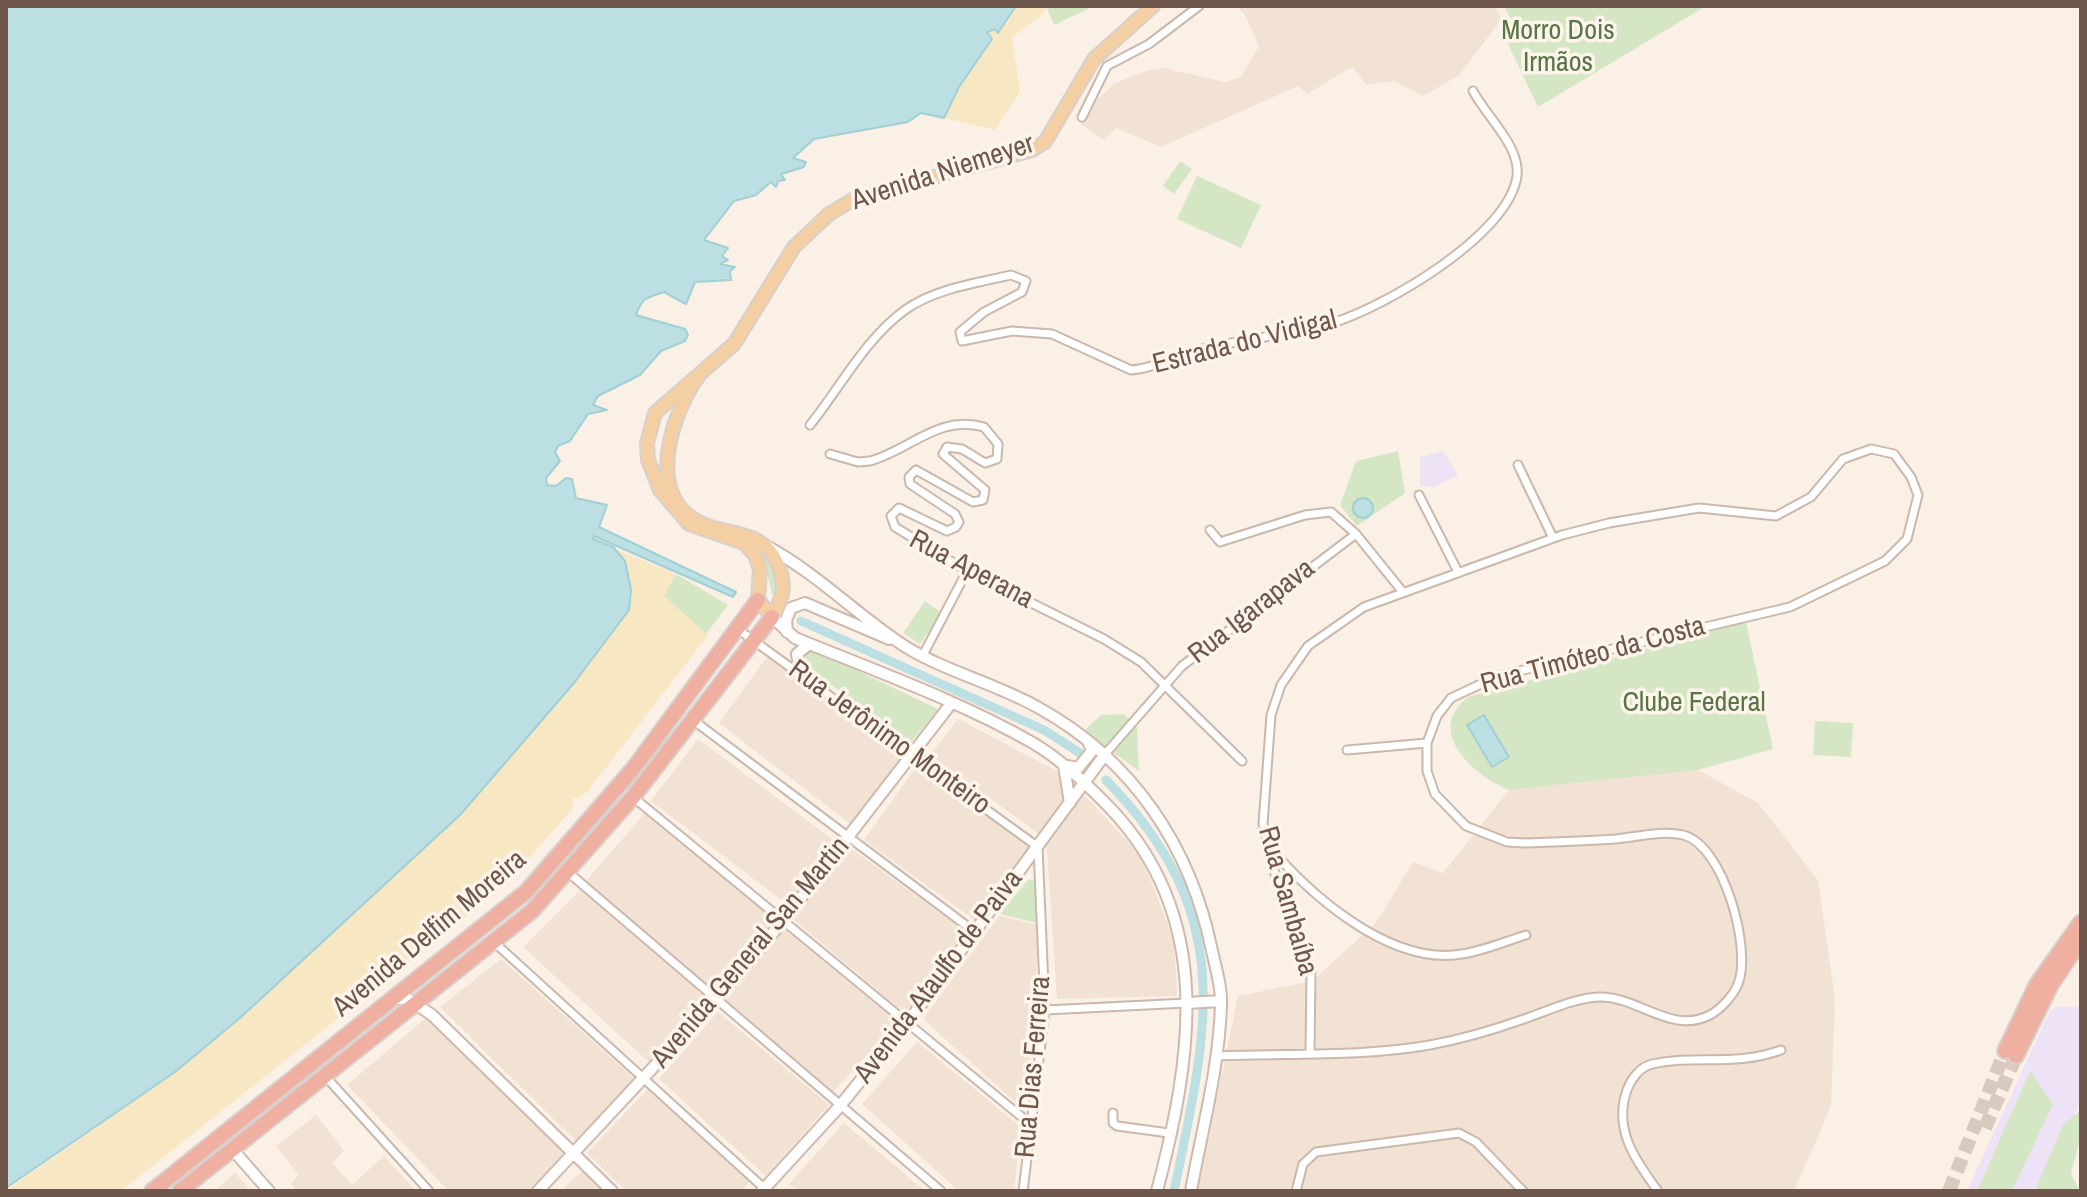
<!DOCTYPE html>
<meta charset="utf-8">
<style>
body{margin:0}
#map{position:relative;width:2087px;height:1197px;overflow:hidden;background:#faf0e5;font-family:"Archivo Narrow",sans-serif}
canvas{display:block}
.frame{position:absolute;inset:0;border:8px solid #70574c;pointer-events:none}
</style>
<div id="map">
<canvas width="2087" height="1197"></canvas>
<div class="frame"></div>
</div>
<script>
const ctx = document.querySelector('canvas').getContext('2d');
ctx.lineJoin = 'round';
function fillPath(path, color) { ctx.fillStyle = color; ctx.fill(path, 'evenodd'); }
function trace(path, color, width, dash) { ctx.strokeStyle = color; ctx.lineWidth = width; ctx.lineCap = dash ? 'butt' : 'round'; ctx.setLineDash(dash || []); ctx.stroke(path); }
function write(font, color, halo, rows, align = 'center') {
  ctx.font = font + ' "Archivo Narrow",sans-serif'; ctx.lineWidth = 7; ctx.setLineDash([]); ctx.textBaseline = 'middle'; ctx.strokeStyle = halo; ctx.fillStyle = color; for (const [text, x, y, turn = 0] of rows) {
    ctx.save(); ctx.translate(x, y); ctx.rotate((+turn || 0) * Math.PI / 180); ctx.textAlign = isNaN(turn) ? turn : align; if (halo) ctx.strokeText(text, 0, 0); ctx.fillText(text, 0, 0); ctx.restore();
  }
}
fillPath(new Path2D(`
 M1236,6H1494L1502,19L1458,76L1423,96L1395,81L1367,85L1352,67L1307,94L1298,86L1161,147L1116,128L1104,140L1081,124L1087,109L1115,83L1149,70L1163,68L1225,82L1241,77L1259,46L1245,15Z
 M767,657L907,757L853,826L719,723Z
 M958,719L1053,769L1086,797L1141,856L1174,940L1177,996L1057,999L1047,850L1038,833L930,755Z
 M698,739L837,843L788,905L651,801Z
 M919,763L1035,848L980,924L864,840Z
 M1698,770L1758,803L1818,880L1835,999L1831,1106L1794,1191H1198L1238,996L1312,981L1376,923L1413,862L1443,873L1509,790Z
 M646,812L777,922L717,995L584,883Z
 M849,847L967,933L905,1013L794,920Z
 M580,890L710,1001L651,1064L523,947Z
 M999,916L1040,925L1025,1111L923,1019Z
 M784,929L897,1022L833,1092L726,1001Z
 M501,959L636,1080L576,1141L440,1007Z
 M718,1012L829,1105L766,1176L659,1079Z
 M427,1017L570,1154L532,1191H449L347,1085Z
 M917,1042L1021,1127L1014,1191H959L862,1104Z
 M649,1088L750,1181L741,1191H626L587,1153Z
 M316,1115L344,1151L332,1163L352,1185L384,1156L416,1191H297L291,1184L299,1175L276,1146Z
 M844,1123L925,1191H797L789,1184Z
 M583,1170L606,1191H561Z
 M235,1173L251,1191H215Z`), '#f1e2d4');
fillPath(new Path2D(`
 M1443,451L1458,475L1434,487L1420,486V457Z
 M2056,1007H2077L2081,1011V1100L2058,1154L2052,1191H1967L2050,1011Z`), '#ede2f6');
fillPath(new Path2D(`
 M1054,6H1091L1092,7L1054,25L1047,9Z
 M1504,6H1706L1538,107L1507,42L1512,21Z
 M1180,161L1192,169L1174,194L1163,186Z
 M1197,176L1261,205L1241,248L1177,219Z
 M1398,451L1405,493L1357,526L1340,505L1356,461Z
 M757,545C773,555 775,573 777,590L772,595L766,566Z
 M676,574L728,605L706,634L664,596Z
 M925,601L942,613L920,644L903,633Z
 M1746,622L1773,749L1698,770L1509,790C1473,775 1424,731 1468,697Z
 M816,651L938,709L911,742L805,666L803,660L808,652Z
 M1124,714L1137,727L1139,771L1084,731L1101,715Z
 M1815,721L1853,723L1851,757L1813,755Z
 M1028,880H1033L1036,885L1041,924L1000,914Z
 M2030,1071L2053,1104L2012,1191H1977Z
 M2081,1110V1135L2071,1174L2080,1191H2035L2063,1125Z`), '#d5e6c5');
fillPath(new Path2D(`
 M1016,6H1048L1043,14L1012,37L1020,92L995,130L944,118L971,68L989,44L987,33L995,29L998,32L1009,21Z
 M617,550L676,574L664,596L708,635L588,791L581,797L572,798L573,808L516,873L483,903L121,1191H6L175,1072L241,1017L460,815L574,683L629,610L631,590L625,561Z`), '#f7e7c2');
const water = new Path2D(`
 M6,6H1016L998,33L995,29L987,32L992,39L959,87L944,118L921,113L908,122L814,139L793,158L806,162L804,167L781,174L785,180L778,181L776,187L771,182L756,195L734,201L704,240L728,248L722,256L728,260L720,264L735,267L730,271L731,280L695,282L686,304L664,292C644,298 642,299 636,315L685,329L688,335L685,341L661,351L640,375L598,396L593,405L607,410L588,414L570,441L558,446L555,452L560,461L546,478L547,485L556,486L566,478L572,479L576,498L607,505L599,527L736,592L733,597L594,536L593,539L613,547L625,561L631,590L629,610L574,683L460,815L241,1017L175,1072L6,1188Z
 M1353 508a10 10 0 1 1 20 0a10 10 0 1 1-20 0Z
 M1484,715L1509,757L1492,767L1467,725Z`);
fillPath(water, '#bbdfe2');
trace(water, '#a2cfd3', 2);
trace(new Path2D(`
 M801,621L1044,730L1083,755
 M1106,780C1237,914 1209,1024 1174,1191`), '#bbdfe2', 9);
trace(new Path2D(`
 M1985,1128L2016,1056
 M1949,1191L2005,1051`), '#d8cabf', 14, [14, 7]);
const street = new Path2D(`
 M1082,117L1107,66L1149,44L1199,6
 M810,425C840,388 865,339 905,310C934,289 976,283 1011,275L1026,281L1022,292L984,312L960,332L962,341L1012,331L1052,334L1131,370C1157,368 1181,353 1207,348C1248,338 1292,335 1332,323C1385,307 1509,235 1517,176C1521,147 1486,116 1473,91
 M830,454L858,462L870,461C910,450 939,414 984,427L998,444L997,459L985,463L962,449L947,447L943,454L985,490L983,500L973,502L916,470L909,477L910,484L955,514L959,522L956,527L947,531L899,508L891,516L895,527L967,571L1104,639L1141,662L1242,761
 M1518,465L1553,538
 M1419,495L1458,572
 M1210,530L1220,542L1305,515L1331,512L1356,534L1402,591
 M739,630L1038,847L1045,1010L1023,1191
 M923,655L967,571
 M693,720L975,932
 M1347,750L1427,743
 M1106,753L1182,666L1356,534
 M633,797L1029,1123
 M1268,845C1309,894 1385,961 1454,955C1478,953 1503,942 1526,935
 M569,873L941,1191
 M495,943L765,1189
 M1045,1010L1187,1003
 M1218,1056C1287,1053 1362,1057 1430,1045C1462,1039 1493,1030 1524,1019C1548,1011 1574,998 1599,997C1638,996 1671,1035 1710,1015C1721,1009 1733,996 1738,984C1752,950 1724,845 1683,835C1662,830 1637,837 1616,839C1586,841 1556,842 1525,843L1507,842L1466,826L1435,794L1427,771V743L1437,716L1451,698L1498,676L1790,607L1885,561L1907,539L1918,495L1911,477L1894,454L1871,449L1843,459L1811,497L1776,516L1699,508L1609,523L1562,535L1364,607L1308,646L1281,685L1271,715L1263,824L1277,882L1311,970L1310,1053
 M326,1077L429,1191
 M1113,1113V1123L1117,1126L1169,1133
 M1296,1191L1303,1164L1316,1152L1459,1133L1476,1142L1523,1191
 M1658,1191C1635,1160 1613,1129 1627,1090C1631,1079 1640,1067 1652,1064C1696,1054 1734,1067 1781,1050`);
const secondary = new Path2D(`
 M768,547C819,575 858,616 906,647C947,672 997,684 1039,708C1133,760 1191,847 1212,951C1216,969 1222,988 1221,1005C1219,1069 1202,1129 1191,1191
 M772,617L795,638C873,670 960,701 1033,743C1062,760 1088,785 1111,809C1215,919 1192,1057 1157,1191
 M787,632L786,620L791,608L805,603L889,639
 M801,675L797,654L809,644
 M1064,766L1070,803
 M1067,766L1078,768L1092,751L1088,741
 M395,999H408L432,1015L612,1191
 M1187,1003L1221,1001
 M233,1150L269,1191
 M538,1191L716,1000L783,921L950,705
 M762,1191L839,1107L908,1022L1106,753`);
const primary = new Path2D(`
 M700,374C673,410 645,490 695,520C724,538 763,526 778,565C787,586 783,597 772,617L758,600L760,570L755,555L744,543L689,524L660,490L648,460L647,443L655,413L734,344L794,247L829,214L854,199L1032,150L1045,142L1094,59L1153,6`);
const highway = new Path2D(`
 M2005,1051L2037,984L2081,922
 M2016,1056L2051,985L2081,940
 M152,1191L527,891L633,769L758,600
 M180,1191L532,911L633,797L772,617`);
trace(street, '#cab8ac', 11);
trace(secondary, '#cfb9ad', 14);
trace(primary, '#d7d0cd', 16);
trace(highway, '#d7d0cd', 18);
trace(street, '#fff', 7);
trace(secondary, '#fff', 10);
trace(primary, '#f3cfa3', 12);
trace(highway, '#efb0a1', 14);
write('28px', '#577545', '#fdf5eb', [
 ["Morro Dois",1558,31],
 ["Irmãos",1558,63],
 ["Clube Federal",1694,703]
]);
write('28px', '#70574c', '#fdf5eb', [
 ["Avenida Niemeyer",943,173,-18],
 ["Estrada do Vidigal",1245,343,-14],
 ["Rua Aperana",971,570,28],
 ["Rua Igarapava",1252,612,-38],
 ["Rua Timóteo da Costa",1593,656,-15],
 ["Rua Jerônimo Monteiro",889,738,36],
 ["Rua Sambaíba",1287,901,74],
 ["Avenida Delfim Moreira",430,934,-40],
 ["Avenida General San Martin",751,953,-50],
 ["Avenida Ataulfo de Paiva",939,977,-53],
 ["Rua Dias Ferreira",1034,1067,-85]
]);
</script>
